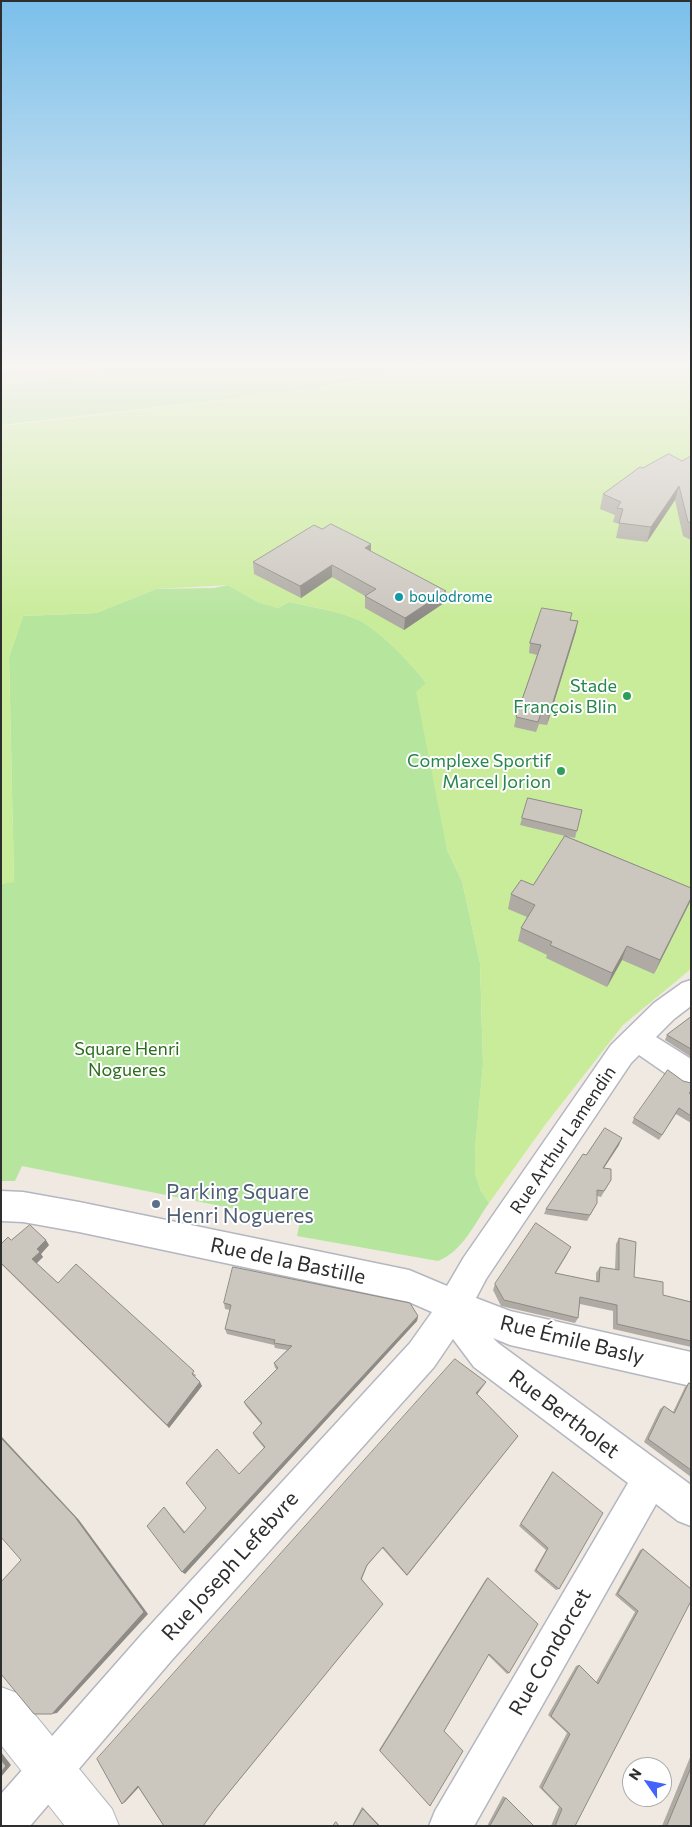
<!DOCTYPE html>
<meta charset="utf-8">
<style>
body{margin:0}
#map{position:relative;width:692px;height:1827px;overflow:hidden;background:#efe9e1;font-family:Commissioner,sans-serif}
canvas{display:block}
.frame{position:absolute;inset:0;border:2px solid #2e2e2e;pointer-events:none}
.north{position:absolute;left:622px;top:1757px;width:50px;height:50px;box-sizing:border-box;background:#fff;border:1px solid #ababab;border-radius:50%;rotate:303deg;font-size:14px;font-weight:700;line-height:20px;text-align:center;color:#2e2e2e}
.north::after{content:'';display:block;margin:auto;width:18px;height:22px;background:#4264fb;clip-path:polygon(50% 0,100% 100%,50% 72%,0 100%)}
</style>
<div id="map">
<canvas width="692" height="1827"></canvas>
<div class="frame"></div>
<div class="north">N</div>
</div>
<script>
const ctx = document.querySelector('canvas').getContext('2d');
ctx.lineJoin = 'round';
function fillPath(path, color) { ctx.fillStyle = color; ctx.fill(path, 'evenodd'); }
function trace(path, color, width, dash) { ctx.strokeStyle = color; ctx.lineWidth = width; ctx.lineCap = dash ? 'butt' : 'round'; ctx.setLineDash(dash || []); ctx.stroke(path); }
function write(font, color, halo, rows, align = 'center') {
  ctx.font = font + ' Commissioner,sans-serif'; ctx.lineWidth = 4; ctx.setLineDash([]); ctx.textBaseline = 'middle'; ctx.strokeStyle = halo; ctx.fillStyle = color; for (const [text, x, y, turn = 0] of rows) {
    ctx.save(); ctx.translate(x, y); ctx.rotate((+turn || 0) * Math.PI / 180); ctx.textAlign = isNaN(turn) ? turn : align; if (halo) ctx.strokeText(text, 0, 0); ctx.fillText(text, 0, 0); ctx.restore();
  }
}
fillPath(new Path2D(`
 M79,364H438L309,390L1,425V383L89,375L90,377L105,374Z
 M228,585L258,602L278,608L289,602C311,607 334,610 354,618C376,626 412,664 426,683L447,850L462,881L480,963L483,1065L475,1149V1174L481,1191L489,1203C475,1223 462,1252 438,1261L297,1236L300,1222L22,1166L15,1181H1V884L14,881L9,657L23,616L96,613L156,589L214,588Z`), '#b6e59e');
fillPath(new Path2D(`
 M1,364H78L106,373L90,377L89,375L1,383Z`), '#c8d9b8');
fillPath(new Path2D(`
 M438,364H691V969L623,1025L545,1125L489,1203L481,1191L475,1174V1149L483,1064L480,963L462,881L447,850L416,692L426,683C412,664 376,626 354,618C334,610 311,607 289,602L278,608L258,602L228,585L156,589L96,613L23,616L9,657L14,882L1,884V426L309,390Z`), '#c9ec9a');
const street = new Path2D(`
 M691,980V1006L674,1019L656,1037L691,1059V1087L681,1084L639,1055L631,1063L486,1279L476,1298L510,1311L691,1352V1386L510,1345L493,1338L498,1343L691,1485V1526L678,1521L656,1504L474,1826H429L435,1811L628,1483L474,1367L453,1339L434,1367L171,1661L30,1826H1V1794L143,1633L410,1343L432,1312L409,1302L79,1232L23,1222L1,1221V1191L23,1192L79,1202L409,1270L447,1286L464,1257L611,1045L654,1003L682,983Z`);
const secondary = new Path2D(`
 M1,1687L17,1693L112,1809L119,1826H65L1,1745Z`);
trace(street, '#b4b7c1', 3);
trace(secondary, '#b4b7c1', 2);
fillPath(street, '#fff');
fillPath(secondary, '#fff');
fillPath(new Path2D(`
 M691,456V540L683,536L675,500L647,542L616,538L619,524L613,522L615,515L600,509L603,494L642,468L682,461Z
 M322,529L371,544V552L446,591L444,603L404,630L365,608V596L332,577L301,598L254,574L253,562Z
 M571,620L576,631L547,725L539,724L536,732L514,727L516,717L537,655L529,653L530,643Z
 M582,810L575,838L566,836L691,888V900L654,974L622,960L607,987L546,958L547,955L518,941L521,928L527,917L508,909L511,894L533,885L565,836L520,825L522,818Z
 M691,1017V1057L665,1040L667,1035Z
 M690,1094H691V1123L676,1114L659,1140L632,1123L634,1118Z
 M619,1145L604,1168L611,1180L601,1197L597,1196V1203L587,1221L544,1214L546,1209L586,1155Z
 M619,1238L634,1277L663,1295L691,1302V1347L613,1329V1311L580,1304L578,1318L575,1323L501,1306L493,1290L495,1284L568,1253L556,1273L596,1282V1273L600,1267L615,1270L616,1244Z
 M11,1240L49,1245L41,1254L43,1257L36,1263L58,1283L196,1375L195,1377L202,1386L169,1428L1,1264V1244Z
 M224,1303L418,1316L417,1321L185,1574L164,1507L185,1532L239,1474L264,1448L255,1437L253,1433L261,1424L246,1406L244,1402L277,1369L275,1368L274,1363L287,1350L275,1348L274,1345L227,1334L225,1329L230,1310L225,1309Z
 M689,1383L691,1384V1477L644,1442L660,1409L664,1406L673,1412L685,1387Z
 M484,1385L477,1394L518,1436L407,1576L382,1548L367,1566L362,1579L382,1605L218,1806L203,1826H164L138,1787L125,1802L122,1804Z
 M553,1472L559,1589L556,1590L534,1571L546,1550L519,1526L551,1474Z
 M643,1549L691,1589L575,1826H551L559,1807L539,1787L567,1733L548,1715L576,1666L579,1665L596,1682L635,1612L615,1595L640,1550Z
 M488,1578L509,1673L507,1674L488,1655L444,1731L430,1806L379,1750L486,1579Z
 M691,1755V1826H662Z
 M503,1796L506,1798L534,1826H487Z
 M362,1807L380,1826H352Z`), '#afaba4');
fillPath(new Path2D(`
 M679,486L675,500L647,542L651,527Z
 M371,544V557L365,548Z
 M332,565V577L301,598L300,586Z
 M446,591L444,603L404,630L405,618Z
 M578,621L576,631L547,725L549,715Z
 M691,898V900L654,974L660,960Z
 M627,946L622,960L607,987L612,973Z
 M622,1138L619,1145L600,1174L603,1168Z
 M46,1240L49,1245L41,1254L43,1257L36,1264L32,1259L37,1249Z
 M418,1316L417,1321L185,1574L182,1572Z
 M200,1382L202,1386L169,1428L167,1425Z
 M486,1382L484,1385L475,1397L476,1393Z
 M1,1436L79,1520L148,1614L57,1713L52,1714Z
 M1,1752L11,1765L1,1777Z
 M141,1785L125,1802L122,1804L138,1786Z
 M362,1807L380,1826H379L363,1809Z`), '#8e8b86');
const building = new Path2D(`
 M669,454L682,461L691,456V523L688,522L679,486L651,527L619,523L623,509L617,508L621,502L603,494L640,467L642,468Z
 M331,524L371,544L365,548L446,591L405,618L365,596L376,589L332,565L300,586L253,562L314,525L322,529Z
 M542,608L572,613L570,620L578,621L549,715L541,713L538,722L516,717L541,645L530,643Z
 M528,798L582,810L577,831L522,818Z
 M565,836L691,888V898L660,960L627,946L612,973L550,945L552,942L521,928L535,905L511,894L521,880L533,885Z
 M691,1017V1049L667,1035Z
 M668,1070L683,1081L691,1083V1091L689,1093L691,1094V1116L679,1108L662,1135L634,1118Z
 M605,1128L622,1138L603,1168L611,1169V1180L604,1191L597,1190V1203L590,1215L546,1209L583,1154L586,1155Z
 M536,1223L571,1247L555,1273L599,1282L600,1267L619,1270V1238L636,1242L634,1277L663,1282V1295L691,1302V1341L617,1324V1305L580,1297L578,1318L504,1300L495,1284Z
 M30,1225L46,1240L37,1249L40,1252L32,1259L58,1283L76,1264L194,1371L192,1374L200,1382L167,1425L1,1263V1244L8,1237L11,1240Z
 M233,1267L410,1303L418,1316L182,1572L147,1526L164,1507L184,1533L206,1508L186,1483L217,1449L239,1474L265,1447L253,1433L262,1423L244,1402L278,1368L274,1363L292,1346L274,1343L275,1340L225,1329L231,1305L224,1303Z
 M455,1359L486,1382L476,1393L518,1436L407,1575L383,1547L367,1565L361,1579L383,1604L216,1808L203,1826H164L138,1786L122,1804L97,1759Z
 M689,1383L691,1384V1470L648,1439L664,1406L674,1413Z
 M1,1438L75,1517L144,1612L52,1714H34L1,1674V1582L21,1560L1,1537Z
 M553,1472L603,1513L559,1589L536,1570L548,1548L521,1524Z
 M643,1549L691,1589V1601L575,1826H555L562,1809L542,1788L570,1734L551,1716L579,1665L598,1684L638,1611L618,1594Z
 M488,1578L538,1624L509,1673L489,1654L444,1731L463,1751L430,1806L380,1751Z
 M1,1760L6,1766L1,1772Z
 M691,1768V1826H667Z
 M506,1798L534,1826H490Z
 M363,1809L379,1826H353Z
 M336,1822L339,1826H333Z`);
fillPath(building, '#cbc7bf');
trace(building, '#8e8b86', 1);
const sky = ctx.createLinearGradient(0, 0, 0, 619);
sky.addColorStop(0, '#7abfeb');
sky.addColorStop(0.59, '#f8f5f2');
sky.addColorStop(1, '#f8f5f200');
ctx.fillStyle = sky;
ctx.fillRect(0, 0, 692, 619);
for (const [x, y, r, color] of [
 [399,597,5,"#0f9aa8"],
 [627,696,5,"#2e9e5b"],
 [561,771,5,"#2e9e5b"],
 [156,1204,5,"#5c6f8a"]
]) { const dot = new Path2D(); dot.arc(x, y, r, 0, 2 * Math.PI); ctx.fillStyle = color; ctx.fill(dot); trace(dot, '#fff', 2); }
write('15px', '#0d838f', '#fff', [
 ["boulodrome",409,597]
], 'left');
write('18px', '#27864d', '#fff', [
 ["Stade",617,686],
 ["François Blin",617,707],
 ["Complexe Sportif",551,761],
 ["Marcel Jorion",551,782]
], 'right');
write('18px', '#2c6e1b', '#fff', [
 ["Square Henri",127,1049],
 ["Nogueres",127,1070]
]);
write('18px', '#2e2e2e', '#fff', [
 ["Rue Arthur Lamendin",563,1140,-56]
]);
write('21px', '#4e5e75', '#fff', [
 ["Parking Square",166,1192],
 ["Henri Nogueres",166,1216]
], 'left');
write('21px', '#2e2e2e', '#fff', [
 ["Rue de la Bastille",288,1261,12],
 ["Rue Émile Basly",572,1340,14],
 ["Rue Bertholet",564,1414,37],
 ["Rue Joseph Lefebvre",230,1566,-48],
 ["Rue Condorcet",550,1652,-60]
]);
</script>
